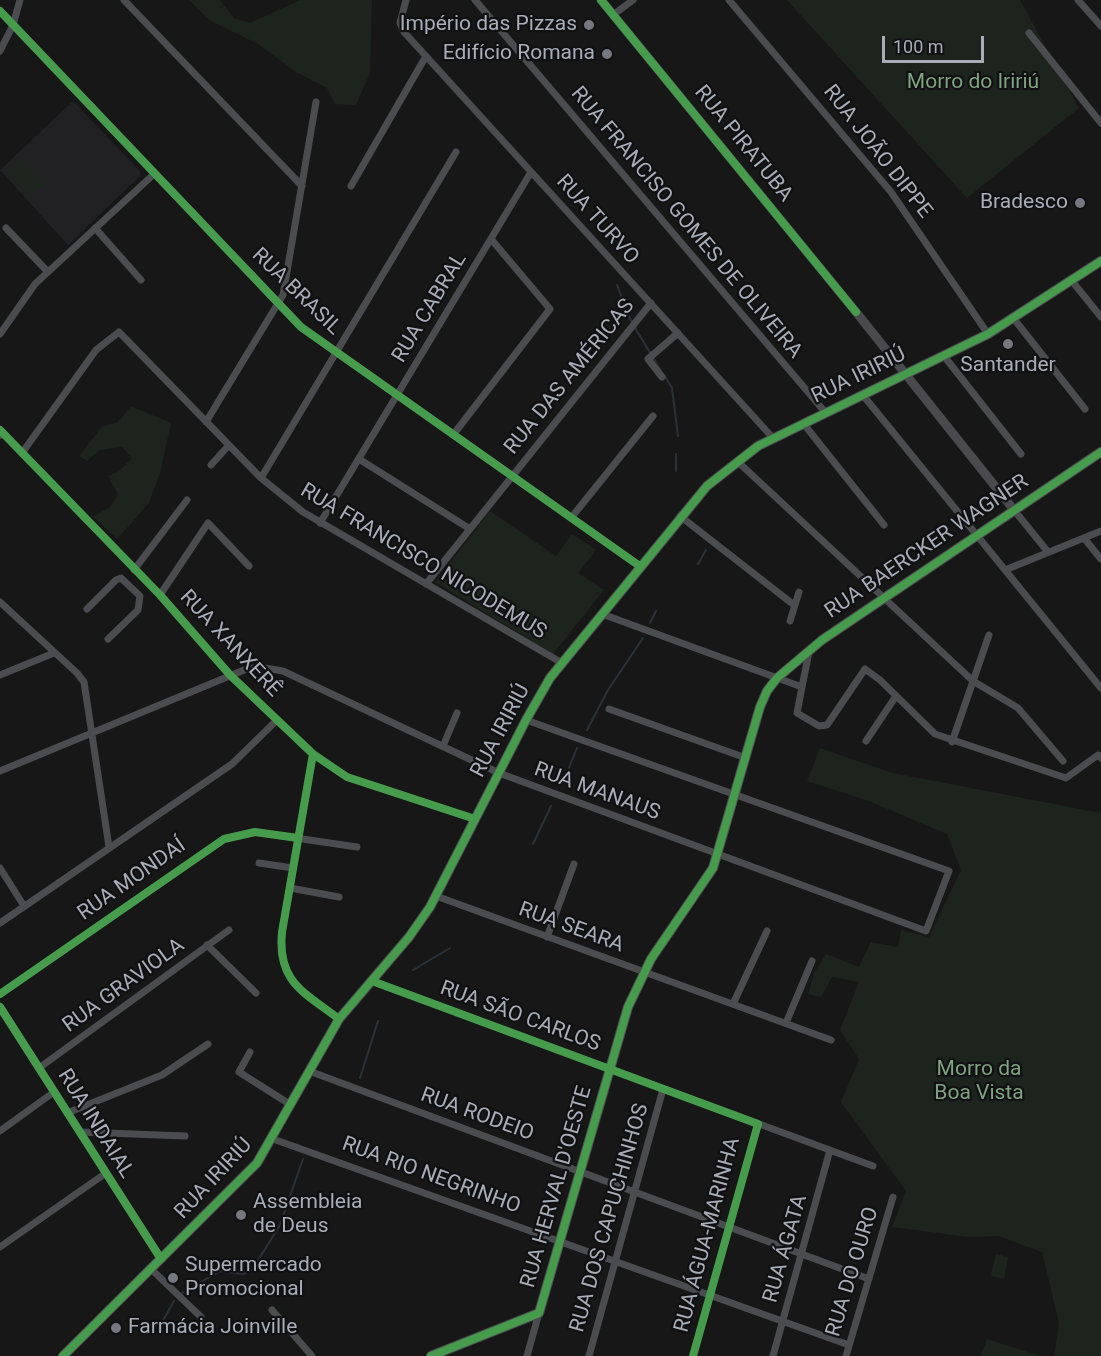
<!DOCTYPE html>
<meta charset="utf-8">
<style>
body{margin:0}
#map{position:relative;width:1101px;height:1356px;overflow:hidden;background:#171717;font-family:Roboto,sans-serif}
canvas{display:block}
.scale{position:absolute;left:882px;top:36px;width:102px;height:27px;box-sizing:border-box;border:3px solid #a8adb8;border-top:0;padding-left:8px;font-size:18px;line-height:21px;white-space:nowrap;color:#a8adb8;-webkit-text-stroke:4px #111113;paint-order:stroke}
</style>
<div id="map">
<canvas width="1101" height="1356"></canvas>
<div class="scale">100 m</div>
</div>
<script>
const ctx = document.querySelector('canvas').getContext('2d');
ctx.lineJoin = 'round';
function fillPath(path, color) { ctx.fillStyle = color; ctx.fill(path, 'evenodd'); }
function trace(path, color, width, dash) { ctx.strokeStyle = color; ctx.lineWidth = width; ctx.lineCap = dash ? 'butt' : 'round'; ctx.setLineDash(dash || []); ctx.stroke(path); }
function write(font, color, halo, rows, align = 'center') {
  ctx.font = font + ' Roboto,sans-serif'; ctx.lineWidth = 4.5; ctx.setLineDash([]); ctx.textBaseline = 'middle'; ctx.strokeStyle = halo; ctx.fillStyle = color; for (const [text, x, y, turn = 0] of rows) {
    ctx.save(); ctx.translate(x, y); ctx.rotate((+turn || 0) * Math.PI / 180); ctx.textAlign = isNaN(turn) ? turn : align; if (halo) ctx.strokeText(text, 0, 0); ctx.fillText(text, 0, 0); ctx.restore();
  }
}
fillPath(new Path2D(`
 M73,101L139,170L141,175L68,245L0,170Z`), '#212123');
fillPath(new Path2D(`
 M189,0H220L234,18L250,23L300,0H372L370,73L356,105L335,104L327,88L296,72L258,44L209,20Z
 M787,0H1020L1079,108L967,198Z
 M21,158L45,183L30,197L6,172Z
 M131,406L171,423L160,473L149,503L117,539L93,517L110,507L118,494L108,476L118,472L132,458L122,447L100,450L87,461L79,456L102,427L118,422Z
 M490,511L556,556L572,534L596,550L578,573L604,590L553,654L435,582Z
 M820,748L893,773L1101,813V1356H1054L1059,1323L1042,1252L998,1236L968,1237L892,1227L906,1191L841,1102L859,1059L840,1030L859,982L832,977L821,997L808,994L814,973L826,954L859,967L871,942L898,947L901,930L929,937L961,870L947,834L871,802L807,781Z
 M996,1254L1008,1257L1004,1279L991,1276Z
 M987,1339L1040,1356H981Z`), '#1d241e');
trace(new Path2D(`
 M617,285L631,321L661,371
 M664,375L672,388L678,436
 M676,454V471
 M698,564L706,550
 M650,623L656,611
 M587,730L608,690L643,638
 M569,768L577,748
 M533,844L551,806
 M413,970L450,948
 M360,1078L378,1021
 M182,1293L220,1271L243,1274L252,1270L280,1225L303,1159
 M161,1324L174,1301`), '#2a3239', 2);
trace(new Path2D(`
 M124,0L302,186
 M406,0L400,23L404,32L773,438
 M475,0L825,412
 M729,0L891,192L988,334
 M1078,0L1101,26
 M613,15L633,0
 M1029,33L1101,123
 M0,51L13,25L20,0
 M351,186L426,56
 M6,228L48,272
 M95,228L141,280
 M1072,281L1101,317
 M1014,319L1085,409
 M0,334L35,284L154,174
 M944,356L1021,454
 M662,377L648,359L678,333
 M862,394L1101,688
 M206,422L283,295L316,102
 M803,423L884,525
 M3,433L160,595L230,675L313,754L347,777L475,819
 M453,435L550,309L491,239
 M22,453L96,350L119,332L261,478L303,512L562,663
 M359,459L470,529
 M737,461L973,681L1018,708L1063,761
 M211,465L229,445
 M261,478L456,152
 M1014,510L1048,552
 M680,516L794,605
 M571,518L653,416
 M320,523L531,172
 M1084,538L1101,559
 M134,570L187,500
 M1005,570L1101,531
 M426,584L651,303
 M160,595L208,523L249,566
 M0,602L77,673L84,682L109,847
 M87,609L116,580L121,578L140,596L138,610L108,639
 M602,614L802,687L797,713L819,726L827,725L865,669L880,680L935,734L1066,778L1098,755L1101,758
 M790,621L799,592
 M0,675L54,653
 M802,687L809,652
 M609,709L746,758
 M866,741L896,696
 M952,742L989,635
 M443,746L457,713
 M313,754L282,932C277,982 304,992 339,1019
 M0,771L244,670L259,667L283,671L499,773L926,931L949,871L526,720
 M259,863L293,868
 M0,868L24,906
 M290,888L339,897
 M436,896L831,1040
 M0,923L232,764L276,721
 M547,937L574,864
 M207,945L256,993
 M372,981L873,1166
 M0,994L224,839L255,832L357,847
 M733,1004L767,931
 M786,1023L812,961
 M250,1052L239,1072L291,1105
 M39,1068L229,930
 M309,1071L869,1279
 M67,1113L162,1075L208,1044
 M0,1131L54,1092
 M80,1132L185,1136
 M273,1139L849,1345
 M0,1247L106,1173
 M151,1269L201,1317
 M272,1310L312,1356
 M527,1356L539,1313
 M589,1356L663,1089
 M693,1356L758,1124
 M773,1356L830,1150
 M846,1356L893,1197`), '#4b4c50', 7);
trace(new Path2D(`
 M0,11L301,327L641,567
 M0,430L3,433L0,435
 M0,1007L161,1259`), '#4b4c50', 8);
trace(new Path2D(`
 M601,0L856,312L1014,510`), '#4a4a4e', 9);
trace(new Path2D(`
 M63,1356L257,1163L339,1019L409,937L430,907L526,720L550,678L707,486L758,446L988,334L1101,261
 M431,1356L539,1313L628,1007L651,959L713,868L760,707L767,691L777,678L822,640L1101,452`), '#4d4f52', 10);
trace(new Path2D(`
 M601,0L856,312
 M0,11L301,327L641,567
 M0,430L160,595L230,675L313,754L347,777L475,819
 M313,754L282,932C277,982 304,992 339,1019
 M372,981L758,1124L693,1356
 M0,994L224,839L255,832L298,838
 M0,1007L161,1259
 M63,1356L257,1163L339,1019L409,937L430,907L526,720L550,678L707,486L758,446L988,334L1101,261
 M431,1356L539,1313L628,1007L651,959L713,868L760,707L767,691L777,678L822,640L1101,452`), '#469c4c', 8);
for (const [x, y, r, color] of [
 [589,25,6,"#757880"],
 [607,54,6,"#757880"],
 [1080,203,6,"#757880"],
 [1008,344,6,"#757880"],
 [241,1215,6,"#757880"],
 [173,1278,6,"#757880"],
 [116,1328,6,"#757880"]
]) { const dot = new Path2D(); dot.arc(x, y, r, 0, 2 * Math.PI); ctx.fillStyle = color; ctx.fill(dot); trace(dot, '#111113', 2); }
write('21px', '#a8adb8', '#111113', [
 ["Império das Pizzas",577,25],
 ["Edifício Romana",595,54],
 ["Bradesco",1068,203],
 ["Santander",1008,366,"center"],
 ["Assembleia",253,1203,"left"],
 ["de Deus",253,1227,"left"],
 ["Supermercado",185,1266,"left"],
 ["Promocional",185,1290,"left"],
 ["Farmácia Joinville",128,1328,"left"]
], 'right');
write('21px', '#7fa381', '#111113', [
 ["Morro do Iririú",973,83],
 ["Morro da",979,1070],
 ["Boa Vista",979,1094]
]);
write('21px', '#a8adb8', '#111113', [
 ["RUA PIRATUBA",743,144,51],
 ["RUA JOÃO DIPPE",877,152,52],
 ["RUA TURVO",597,220,48],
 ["RUA FRANCISO GOMES DE OLIVEIRA",686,223,50],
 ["RUA BRASIL",296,292,44],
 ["RUA CABRAL",430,308,-59],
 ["RUA IRIRIÚ",859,376,-26],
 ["RUA DAS AMÉRICAS",570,377,-51],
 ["RUA BAERCKER WAGNER",927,547,-34],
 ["RUA FRANCISCO NICODEMUS",423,562,31],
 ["RUA XANXERÊ",230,644,47],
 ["RUA IRIRIÚ",501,731,-62],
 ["RUA MANAUS",597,792,20],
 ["RUA MONDAÍ",132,880,-35],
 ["RUA SEARA",571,928,20],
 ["RUA GRAVIOLA",124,986,-36],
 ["RUA SÃO CARLOS",520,1017,20],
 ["RUA RODEIO",477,1115,20],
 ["RUA INDAIAL",95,1124,58],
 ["RUA RIO NEGRINHO",431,1176,20],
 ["RUA IRIRIÚ",214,1179,-47],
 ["RUA HERVAL D'OESTE",557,1187,-74],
 ["RUA DOS CAPUCHINHOS",610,1218,-74],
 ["RUA ÁGUA-MARINHA",708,1235,-75],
 ["RUA ÁGATA",786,1249,-74],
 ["RUA DO OURO",853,1272,-73]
]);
</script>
